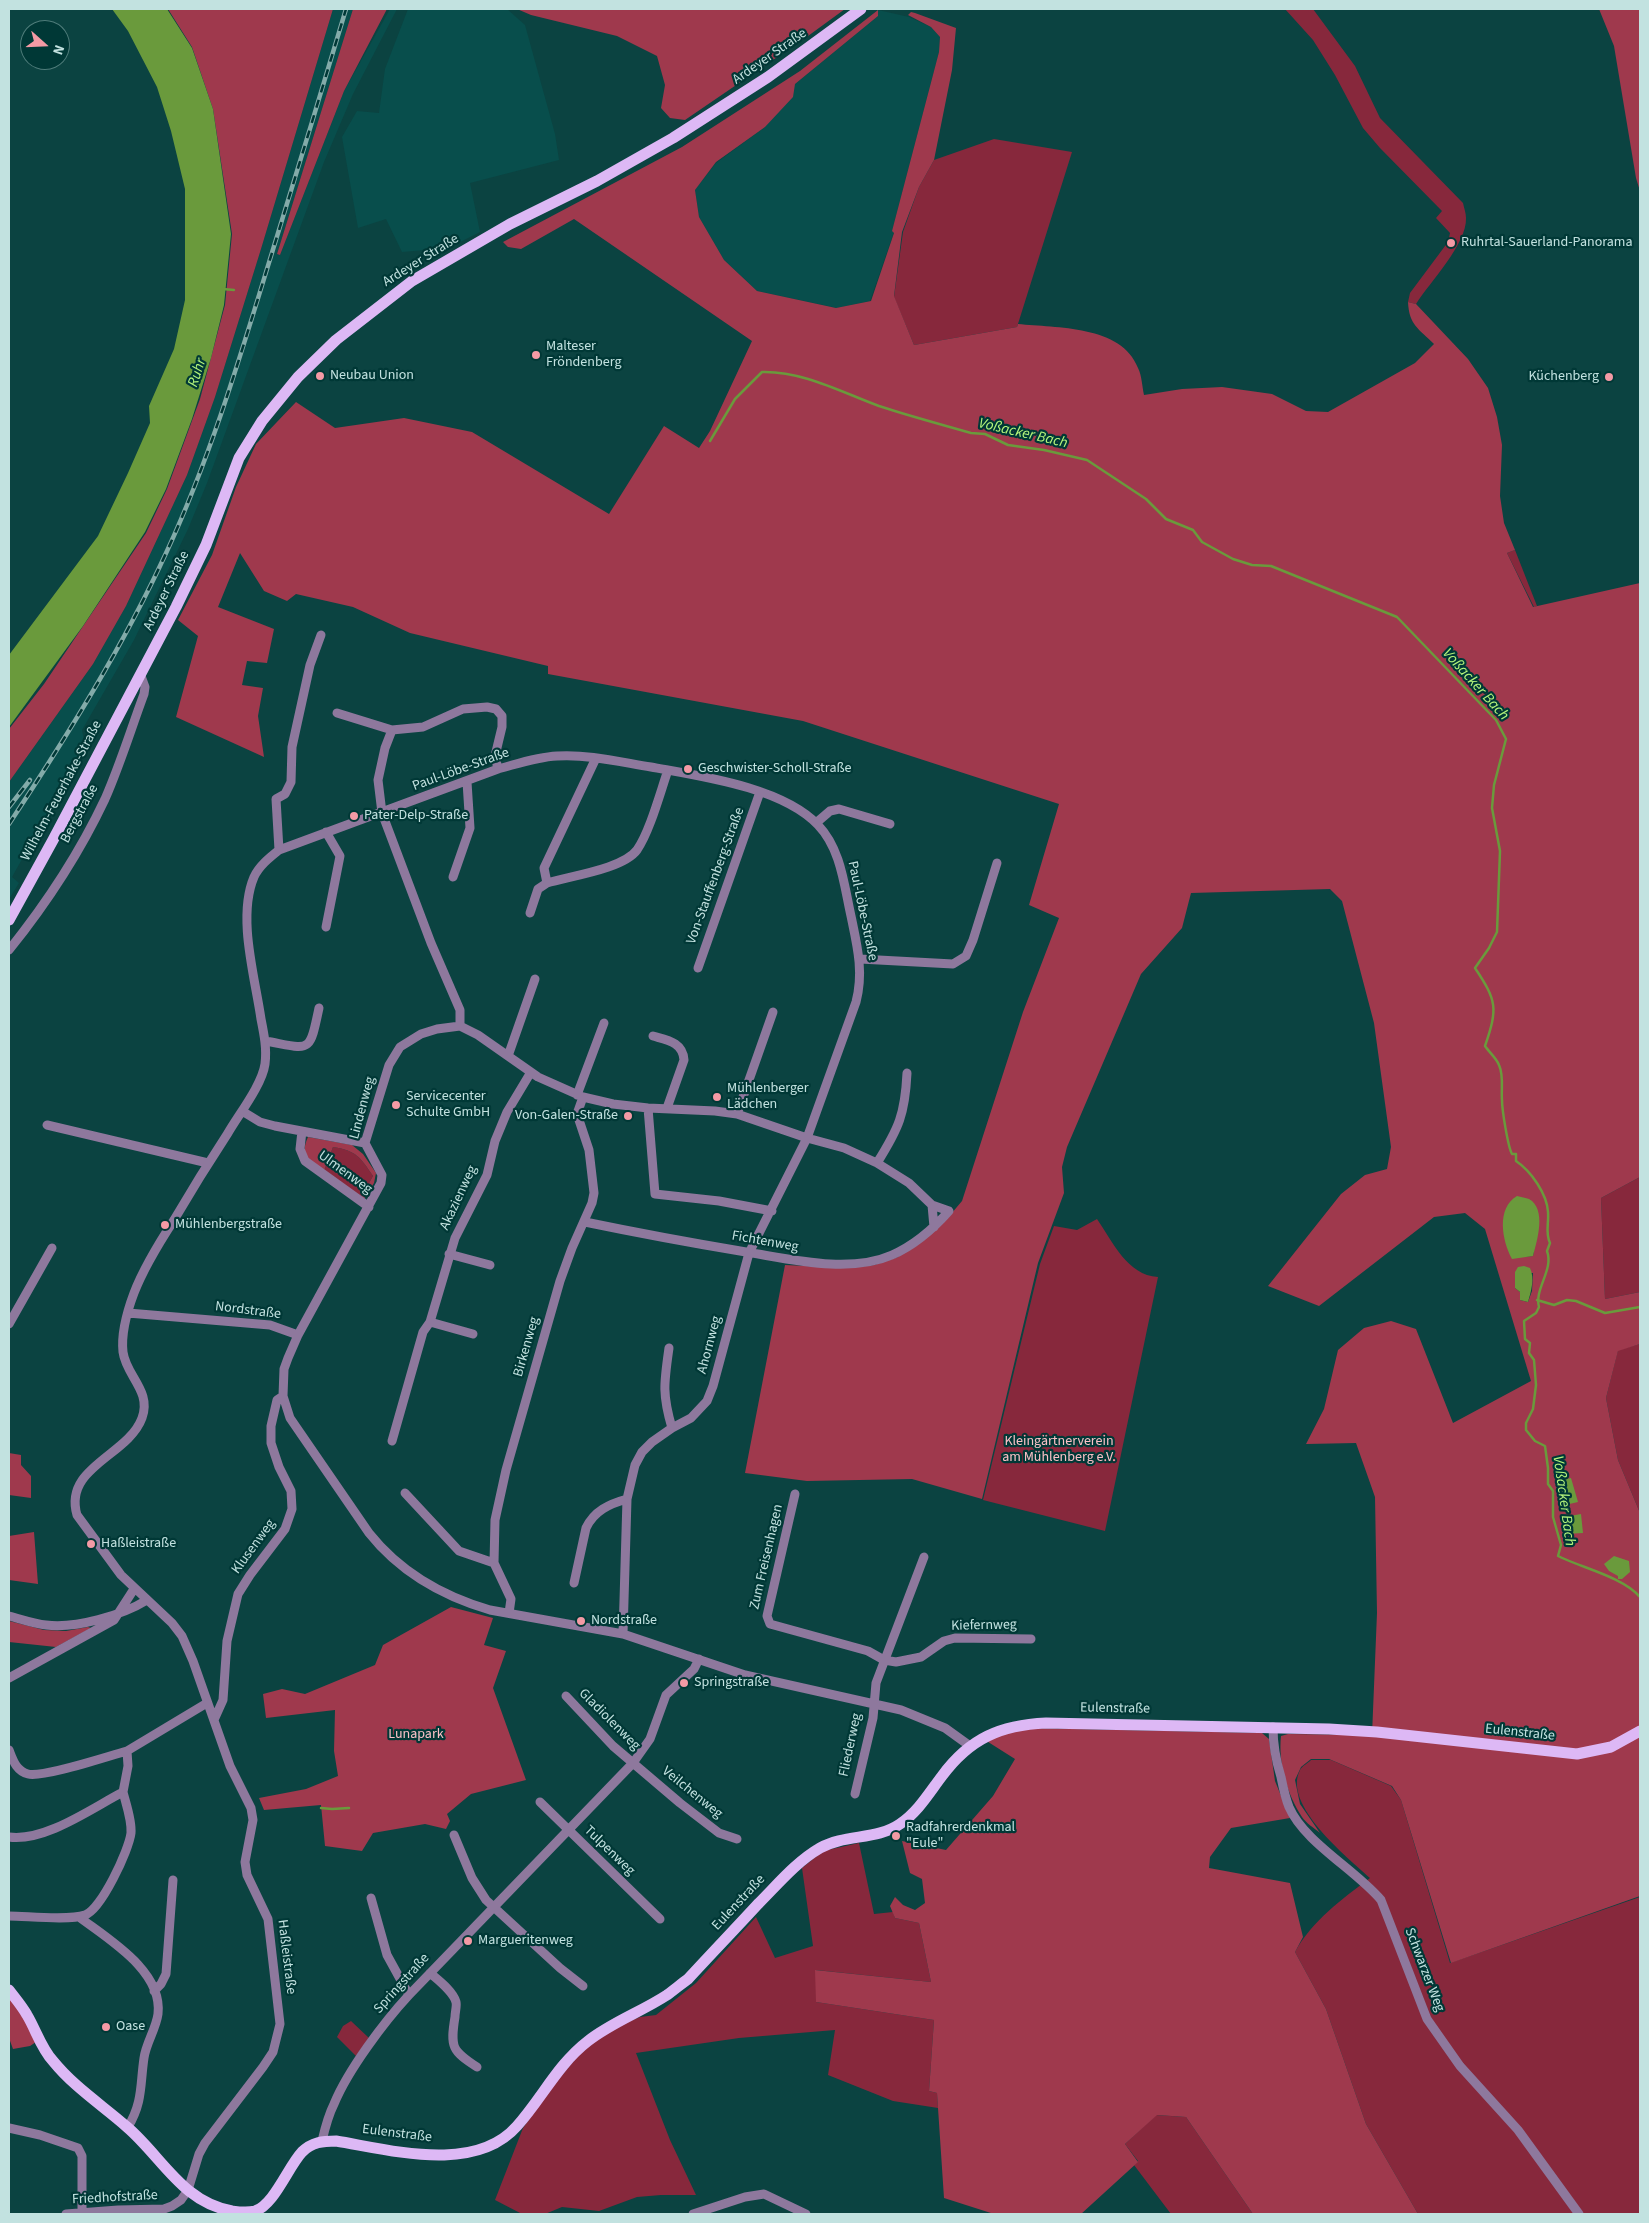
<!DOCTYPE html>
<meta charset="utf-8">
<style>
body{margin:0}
#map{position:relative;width:1649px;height:2223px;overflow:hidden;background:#0b4341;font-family:"Source Sans 3",sans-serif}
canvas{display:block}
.frame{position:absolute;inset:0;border:10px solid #c2e2e0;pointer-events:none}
.north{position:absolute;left:20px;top:20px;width:50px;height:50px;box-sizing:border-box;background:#003836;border:1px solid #4e7c7a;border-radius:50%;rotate:110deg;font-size:14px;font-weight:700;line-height:20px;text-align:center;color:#c2e2e0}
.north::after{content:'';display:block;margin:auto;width:18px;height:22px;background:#f49aa5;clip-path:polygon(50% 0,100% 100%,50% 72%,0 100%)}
</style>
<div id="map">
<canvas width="1649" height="2223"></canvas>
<div class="frame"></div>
<div class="north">N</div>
</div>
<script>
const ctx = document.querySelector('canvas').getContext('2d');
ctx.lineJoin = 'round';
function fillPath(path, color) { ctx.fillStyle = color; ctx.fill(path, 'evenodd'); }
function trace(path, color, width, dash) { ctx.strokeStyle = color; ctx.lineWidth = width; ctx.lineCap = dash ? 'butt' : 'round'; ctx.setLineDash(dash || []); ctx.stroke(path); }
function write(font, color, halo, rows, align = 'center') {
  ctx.font = font + ' "Source Sans 3",sans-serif'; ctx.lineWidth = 4.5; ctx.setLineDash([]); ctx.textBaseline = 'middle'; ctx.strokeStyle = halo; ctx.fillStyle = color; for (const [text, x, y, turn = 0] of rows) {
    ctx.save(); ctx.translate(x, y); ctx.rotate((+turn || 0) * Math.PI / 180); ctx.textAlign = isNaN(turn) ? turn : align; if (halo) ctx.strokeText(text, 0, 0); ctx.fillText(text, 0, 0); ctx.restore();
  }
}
fillPath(new Path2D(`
 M333,9H353L277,254L280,255L344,91L390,9H397L353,94L324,162L207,483L188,529L134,640L82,730L85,747L12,877L19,883L9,899V782L93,664L126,606L187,475L215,397L261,249Z
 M408,9H507L525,25L555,134L559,160L470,183L480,232L448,248L402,252L386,219L358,228L342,137L357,111L379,113L385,69Z
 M878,10L909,17L931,27L940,37L939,52L892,231L894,232L870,301L837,308L757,291L724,260L699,217L695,190L716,163L765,127L795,84L878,16Z`), '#084e4c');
fillPath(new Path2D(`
 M1285,9H1313L1355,66L1380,118L1463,203C1464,208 1466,213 1466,218C1467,244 1430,282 1416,304L1408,302L1410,293L1448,242L1450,233L1436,218L1442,211L1380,148L1363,128L1335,75L1313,40Z
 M994,139L1072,152L1017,327L914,345L894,297L903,232L919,187L934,160Z
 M1515,550L1537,606L1534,607L1507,553Z
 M333,1147C357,1151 360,1157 373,1176L361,1197L324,1171Z
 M1640,1177V1292L1605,1299L1601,1198Z
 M1097,1219C1113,1242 1127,1275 1158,1277L1105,1531L983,1500L1040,1264L1054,1226L1077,1230Z
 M1640,1344V1513L1618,1460L1606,1398L1618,1350Z
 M1311,1760H1331L1391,1786L1401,1800L1450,1963L1640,1897V2214H1418L1366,2124L1326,2009L1295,1952C1312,1921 1342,1899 1370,1878C1347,1857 1282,1805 1300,1770C1302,1766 1308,1763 1311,1760Z
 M859,1843L874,1914L893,1912L895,1918L919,1923L931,1982L816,1970V2002L934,2020L929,2091L937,2093L938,2108L893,2101L828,2075L835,2030L739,2038L636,2053L670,2140L696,2195H661L637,2197L599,2211L562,2207L545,2214H522L495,2200L523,2128L548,2092L577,2057L597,2039L616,2027L640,2017L656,2015L696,1983L756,1917L775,1958L813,1946L802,1868L823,1851Z
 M351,2021L369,2038L356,2056L337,2037L343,2026Z
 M1156,2115L1186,2117L1253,2214H1171L1134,2165L1138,2161L1125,2144Z`), '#87283c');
fillPath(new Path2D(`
 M168,9H333L261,249L215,397L187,475L126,606L93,664L9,782V729L44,684L146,533L167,489L200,399L225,305L232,234L213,109L192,47Z
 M353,9H387L344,91L280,255L277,254Z
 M517,9H845L808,36L685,120L670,118L661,108L665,85L657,56L617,36L531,15Z
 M1599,9H1640V191L1636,178L1614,46Z
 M878,10V16L795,84L793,97L765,127L716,162L695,190L699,217L724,260L757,291L836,308L871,301L894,233L892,231L939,52L940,37L931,27L908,15L911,12L915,13L956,28L952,70L934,160L919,187L902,232L894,296L914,345L1017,327L1018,324C1056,328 1122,325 1138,368C1142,376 1142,386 1144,395L1182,389L1222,387L1272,394L1306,411L1328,412L1415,363L1434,344C1419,329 1409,325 1408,302L1416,304L1468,359L1488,388L1497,417L1502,445L1500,496L1504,523L1515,550L1507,553L1533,607L1640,583V1177L1601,1198L1605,1299L1640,1292V1344L1618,1351L1606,1398L1618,1460L1640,1513V1896L1451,1963L1401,1800L1392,1786L1329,1759H1311L1301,1767L1295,1780L1300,1804L1320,1833C1314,1828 1306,1823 1302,1817C1287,1794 1278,1763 1281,1736L1288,1734L1372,1735L1377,1613L1375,1497L1356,1443L1306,1444L1324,1409L1338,1350L1364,1328L1391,1321L1416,1329L1453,1423L1531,1381L1485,1229L1465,1213L1434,1217L1319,1306L1268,1286L1341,1194L1365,1175L1387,1169L1391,1147L1374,1023L1342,901L1330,889L1191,893L1182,928L1141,974L1067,1147L1062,1167L1064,1193L1038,1263L982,1499L912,1479L807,1481L745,1473L785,1265L849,1268L874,1265L898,1257L951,1214L962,1201L1023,1012L1059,918L1029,905L1059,804L803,721L548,674V666L410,633L353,607L296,594L287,601L264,591L240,553L218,607L274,629L267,663L247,661L242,685L263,688L258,716L264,757L176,717L198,636L178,620L212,555L236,487L256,444L296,402L335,428L404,418L472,432L609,514L664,426L699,448L710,431L752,341L574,219L521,249L508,247L503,242L682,147L800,71ZM1539,1218L1533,1256L1521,1257ZM1515,1272L1533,1273L1532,1291L1528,1302L1520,1300V1292L1515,1288Z
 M308,1137L352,1145L363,1154L376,1173L374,1183L364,1199L361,1197L373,1176C360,1157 357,1151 333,1147L324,1171C309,1162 299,1157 308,1137Z
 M9,1453L21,1455V1465L31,1476V1498L9,1495Z
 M34,1532L38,1584L9,1580V1536Z
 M451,1607L493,1618L484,1645L506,1651L493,1688L526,1780L471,1794L447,1814L450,1821L446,1829L425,1824L373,1833L362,1851L325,1846L321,1805L264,1810L259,1798L306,1789L338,1776L334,1751L335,1710L266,1718L263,1694L282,1689L305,1694L375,1665L383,1645Z
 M9,1621L44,1630L66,1631L88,1627L91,1628L56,1647L9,1642Z
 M1025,1728L1262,1733L1269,1739L1275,1781L1290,1818L1231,1828L1210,1857L1209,1868L1290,1883L1303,1937L1295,1952L1326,2009L1366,2124L1418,2214H1253L1186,2117L1157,2115L1125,2144L1138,2162L1081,2214H994L944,2198L937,2093L929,2091L934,2020L816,2002L815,1970L931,1982L919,1923L895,1918L890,1906L895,1897L903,1905L915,1910L925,1903L922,1879L910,1873L902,1841L946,1850L993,1796L1015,1759L985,1740Z
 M9,1990L39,2040L30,2046L13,2049L9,2038Z`), '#9f394d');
fillPath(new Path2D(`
 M112,9H167L192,48L213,109L231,234L224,305L211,358L192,419L166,489L145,532L83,626L9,727V655L98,536L128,473L150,423L149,406L174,349L185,300V189L171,131L157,87L128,31Z
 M1517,1196C1521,1197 1526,1198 1529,1199C1547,1209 1537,1241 1533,1256L1512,1259C1502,1241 1496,1208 1517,1196Z
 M1524,1266L1530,1268C1535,1278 1531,1292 1528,1302L1520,1300V1292L1515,1288V1272L1518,1267Z
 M1571,1478L1578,1502L1565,1505L1559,1481Z
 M1581,1514L1583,1533L1566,1534L1564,1517Z
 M1614,1556L1629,1561L1630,1572L1622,1579H1618V1576L1609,1571L1604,1564Z`), '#6a9a3c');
trace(new Path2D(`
 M223,289L234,290
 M710,441L735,399L762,372C803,371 841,392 879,406C909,416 940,424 971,433L985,434L1008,445L1044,450L1087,460L1146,499L1166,519L1193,530L1202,542L1233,559L1252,565L1271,566L1397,617L1496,720L1506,739L1494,785L1492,808L1500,851L1497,932L1489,948L1475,968C1497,1001 1498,1008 1485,1046C1489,1052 1497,1059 1499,1065C1504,1076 1501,1088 1502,1100C1502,1110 1508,1147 1512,1154H1516V1161C1531,1171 1547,1194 1548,1212C1549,1223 1545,1233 1550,1243L1547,1251C1554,1270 1534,1289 1539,1307L1536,1313L1524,1321L1525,1339L1530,1343L1529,1353L1534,1360L1536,1385L1533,1409L1526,1423V1430L1535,1441L1545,1446L1548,1468V1484L1553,1491V1517L1561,1545L1558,1556C1582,1568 1623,1577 1640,1597
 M1537,1300L1554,1305L1567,1300L1576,1301L1605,1313L1640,1307
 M321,1808L332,1809L349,1808`), '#6a9a3c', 2.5);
trace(new Path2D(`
 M337,713L392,730L423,727L463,709L487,707L496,709L502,716V727L495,756L498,769
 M392,730L385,748L378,780L382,813L431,943L460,1010V1026
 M816,823L830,811L839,809L890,824
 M326,832L340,856L326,927
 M279,850L276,799L285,794L291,782L292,747L310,665L321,635
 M453,877L470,828L467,782
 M547,883C570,876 623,869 637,850C650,831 660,793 668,770
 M530,913L538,889L547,883L544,868L596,758
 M9,950C46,904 80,852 105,799C120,765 131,729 144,694L145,687L141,676
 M860,959L953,964L966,956L973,940L997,863
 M698,968L760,792
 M653,1036C667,1040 683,1042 684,1060L667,1108
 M265,1041C311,1049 309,1055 319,1008
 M508,1056L535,979
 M577,1095L604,1023
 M648,1108L655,1194L719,1201L772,1211
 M242,1111L260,1122L275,1126L365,1143
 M737,1114L773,1012
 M47,1125L208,1163
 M302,1131L300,1149L305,1161L369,1207
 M877,1163C899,1128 905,1114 907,1073
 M932,1205L934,1227
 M585,1222C638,1233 692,1243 746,1252C790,1259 849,1274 892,1255C915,1245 933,1229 949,1211L932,1205L909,1183L877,1163L844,1148L807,1138L737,1114L715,1111L648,1108L613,1104L583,1097L538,1077L478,1035L460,1026L437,1029L421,1034L400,1047L389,1065L365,1143L382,1175L381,1183L298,1335L288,1358L284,1369L283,1396L290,1418L369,1533C400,1572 442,1596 490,1610L623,1634L745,1675L901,1710L945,1728L970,1746
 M449,1254L490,1265
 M128,1313L270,1325L298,1335
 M430,1322L473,1334
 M9,1324L52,1248
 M669,1348C664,1383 662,1394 672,1428
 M392,1441L423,1332L430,1322L455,1238L487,1175L495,1141L507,1112L531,1072
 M405,1493L459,1551L494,1563
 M795,1494L767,1616L770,1624L868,1651L884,1660L896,1662L921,1657L944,1641L955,1638L1031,1639
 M574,1583L586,1528C594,1511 609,1504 627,1499
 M509,1613L511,1599L494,1563L495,1520L506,1470L560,1281L572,1248L592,1203L594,1193L589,1150L577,1114L583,1097
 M9,1616C21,1619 34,1624 46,1625C75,1629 123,1615 147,1600
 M9,1678L114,1620L134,1589
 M566,1696L613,1746L680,1803L719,1833L737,1839
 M214,1720L223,1700L227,1641L238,1594L250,1575L285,1529L292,1509L291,1491L279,1467L271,1443V1426L277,1400L283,1396
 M1273,1727C1273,1744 1276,1761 1281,1777C1283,1787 1285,1797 1289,1807C1304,1842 1356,1870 1381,1900L1427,2019L1460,2066L1518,2130L1579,2214
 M9,1750C13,1760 16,1771 28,1774C43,1778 108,1756 127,1751
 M855,1794L873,1718L876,1683L924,1557
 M540,1802L660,1919
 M454,1835L472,1878L486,1900L560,1968L583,1986
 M9,1837C45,1842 92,1808 123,1792L128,1766L127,1751L207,1703
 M371,1898L387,1955L409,1995
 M9,1916C27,1916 69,1921 85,1915C101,1910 129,1850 131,1833C132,1820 126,1804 123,1792
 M79,1917C108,1939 163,1971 158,2014C156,2029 146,2043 144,2058C140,2085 143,2102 128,2127
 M430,1973C438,1980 453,1991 456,2002C457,2006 455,2012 455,2017C450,2047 452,2051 477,2067
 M154,1991L161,1984L166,1974L173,1880
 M9,2128L40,2135L78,2148L82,2156V2212
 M322,2141C325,2128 328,2116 334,2104C348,2070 384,2022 409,1995L633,1763L650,1739L666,1695L694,1669L699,1659
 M66,2214L118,2210L164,2209L172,2206L181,2200L188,2190L199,2154L205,2143L263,2067L273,2052L280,2024L268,1919L247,1875L245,1862L253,1820L251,1808L230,1766L193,1661L182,1636L172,1623L121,1575L77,1515C63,1467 128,1456 142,1418C152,1391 126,1376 123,1352C121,1334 128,1309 134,1293C144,1267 159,1243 174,1220C191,1191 209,1162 228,1133C239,1114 262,1085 265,1064C267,1049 264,1034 261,1019C255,977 237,917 254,877C259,866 269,858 279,850L498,769C517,764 536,757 557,756C588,754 620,762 651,767C700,776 782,787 818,825C841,849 844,885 851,916C857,945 864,972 856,1002L807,1138L749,1253L713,1386L707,1401L691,1418L672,1428L652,1442L642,1452L635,1465L627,1499L623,1634
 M693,2214L745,2197L764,2194L806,2214`), '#8e789d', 9);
trace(new Path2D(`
 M9,920L53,840L176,607L206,545L239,458L262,421L298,377L336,340L412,281L510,224L597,181L673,138L768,77L861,9
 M9,1990C15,1998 22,2006 27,2015C36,2030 41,2048 53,2061C74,2087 102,2105 127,2127C162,2157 182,2202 232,2211C240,2212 247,2213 255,2211C274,2205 288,2167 302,2152C312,2142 323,2141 336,2141C391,2150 475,2174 517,2126C542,2098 558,2064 588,2041C612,2022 641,2012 667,1995C674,1990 681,1984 688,1979C711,1954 735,1929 758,1904C778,1884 796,1862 820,1848C845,1834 877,1840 900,1824C918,1812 929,1793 942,1776C970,1738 1001,1725 1046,1723L1329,1729L1377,1732L1577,1754L1611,1747L1640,1731`), '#ddb8f5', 11);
const rail = new Path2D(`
 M9,807L30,780
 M9,824C67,736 123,647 167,551C209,460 238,364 267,269C294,182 320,96 346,9`);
trace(rail, '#83aba9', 4.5);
trace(rail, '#003836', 2.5, [8]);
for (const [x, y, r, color] of [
 [1451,243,5,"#f49aa5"],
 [536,355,5,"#f49aa5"],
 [320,376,5,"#f49aa5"],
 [1609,377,5,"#f49aa5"],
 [688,769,5,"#f49aa5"],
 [354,816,5,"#f49aa5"],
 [717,1097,5,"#f49aa5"],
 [396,1105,5,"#f49aa5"],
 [628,1116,5,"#f49aa5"],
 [165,1225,5,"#f49aa5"],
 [91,1544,5,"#f49aa5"],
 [581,1621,5,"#f49aa5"],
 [684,1683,5,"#f49aa5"],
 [896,1836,5,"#f49aa5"],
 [468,1941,5,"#f49aa5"],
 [106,2027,5,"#f49aa5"]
]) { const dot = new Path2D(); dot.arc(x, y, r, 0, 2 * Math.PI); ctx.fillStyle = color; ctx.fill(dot); trace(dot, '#003836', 2); }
write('14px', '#c2e2e0', '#003836', [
 ["Ardeyer Straße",770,57,-35],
 ["Ardeyer Straße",421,261,-32],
 ["Ardeyer Straße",167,591,-64],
 ["Paul-Löbe-Straße",461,770,-20],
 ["Wilhelm-Feuerhake-Straße",62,791,-62],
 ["Bergstraße",80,814,-62],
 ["Von-Stauffenberg-Straße",716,876,-70],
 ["Paul-Löbe-Straße",862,911,78],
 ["Lindenweg",363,1108,-75],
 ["Ulmenweg",345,1173,36],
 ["Akazienweg",459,1198,-65],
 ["Fichtenweg",765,1242,10],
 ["Nordstraße",248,1311,7],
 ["Ahornweg",710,1345,-75],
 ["Birkenweg",527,1347,-74],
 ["Klusenweg",254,1547,-54],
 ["Zum Freisenhagen",767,1557,-77],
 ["Kiefernweg",984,1626,-1],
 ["Eulenstraße",1115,1709,1],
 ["Gladiolenweg",609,1720,45],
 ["Eulenstraße",1520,1733,6],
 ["Fliederweg",851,1745,-78],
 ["Veilchenweg",692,1793,39],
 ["Tulpenweg",609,1851,44],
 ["Eulenstraße",739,1903,-47],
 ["Haßleistraße",286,1957,83],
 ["Schwarzer Weg",1424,1970,69],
 ["Springstraße",402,1984,-48],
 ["Eulenstraße",397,2134,7],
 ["Friedhofstraße",115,2198,-3]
]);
write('14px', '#c2e2e0', '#003836', [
 ["Ruhrtal-Sauerland-Panorama",1461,243],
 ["Malteser",546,347],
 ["Fröndenberg",546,363],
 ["Neubau Union",330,376],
 ["Küchenberg",1599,377,"right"],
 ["Geschwister-Scholl-Straße",698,769],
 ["Pater-Delp-Straße",364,816],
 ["Mühlenberger",727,1089],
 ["Lädchen",727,1105],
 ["Servicecenter",406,1097],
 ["Schulte GmbH",406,1113],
 ["Von-Galen-Straße",618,1116,"right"],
 ["Mühlenbergstraße",175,1225],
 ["Haßleistraße",101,1544],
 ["Nordstraße",591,1621],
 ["Springstraße",694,1683],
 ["Radfahrerdenkmal",906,1828],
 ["\"Eule\"",906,1844],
 ["Margueritenweg",478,1941],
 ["Oase",116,2027]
], 'left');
write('14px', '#fbc1c7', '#003836', [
 ["Kleingärtnerverein",1059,1442],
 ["am Mühlenberg e.V.",1059,1458],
 ["Lunapark",416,1735]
]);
write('italic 15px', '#b5f67c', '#003836', [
 ["Ruhr",198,373,-72],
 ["Voßacker Bach",1023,434,13],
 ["Voßacker Bach",1475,685,48],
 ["Voßacker Bach",1563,1501,82]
]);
</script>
